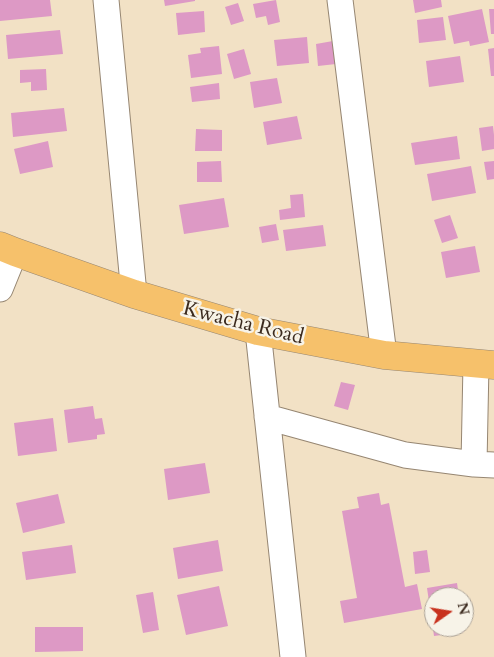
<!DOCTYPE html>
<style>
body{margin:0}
#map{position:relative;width:494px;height:657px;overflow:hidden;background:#f2e1c5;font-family:Cardo,serif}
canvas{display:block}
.north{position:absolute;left:424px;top:587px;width:50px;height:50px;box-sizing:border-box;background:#f7f3e8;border:1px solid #aca397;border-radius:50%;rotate:77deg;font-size:14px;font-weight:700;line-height:20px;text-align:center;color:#3b2a1e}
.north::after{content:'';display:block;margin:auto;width:18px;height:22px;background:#c8321e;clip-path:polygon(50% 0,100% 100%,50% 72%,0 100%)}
</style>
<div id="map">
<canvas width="494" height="657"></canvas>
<div class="north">N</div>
</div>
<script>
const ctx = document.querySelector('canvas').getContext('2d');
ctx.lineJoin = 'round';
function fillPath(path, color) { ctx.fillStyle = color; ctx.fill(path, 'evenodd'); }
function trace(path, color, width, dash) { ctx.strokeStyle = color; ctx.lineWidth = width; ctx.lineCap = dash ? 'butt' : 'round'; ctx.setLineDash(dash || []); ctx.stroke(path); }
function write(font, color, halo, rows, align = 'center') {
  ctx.font = font + ' Cardo,serif'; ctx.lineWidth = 5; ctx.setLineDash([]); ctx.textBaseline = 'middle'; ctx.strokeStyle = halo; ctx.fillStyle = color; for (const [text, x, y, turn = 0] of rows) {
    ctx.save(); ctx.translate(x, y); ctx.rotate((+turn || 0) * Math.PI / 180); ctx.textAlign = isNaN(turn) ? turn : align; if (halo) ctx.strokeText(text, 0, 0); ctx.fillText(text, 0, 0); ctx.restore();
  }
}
fillPath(new Path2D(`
 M0,0H50L52,16L0,21Z
 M164,0H195V1L165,6Z
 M276,0L280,22L268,25L266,16L256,18L253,4Z
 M413,0H441L442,7L415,13Z
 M238,3L244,21L231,25L225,7Z
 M482,9L489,42L470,46L469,41L454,44L448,16Z
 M489,9H494V34H491Z
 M204,11L205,32L178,35L176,13Z
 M443,17L446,40L419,43L417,20Z
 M60,30L63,54L8,59L6,35Z
 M307,37L309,63L277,66L274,40Z
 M333,41L336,64L318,66L316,44Z
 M219,46L222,74L191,78L188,55L201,53L200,48Z
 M494,48V76H491L488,49Z
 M244,49L251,74L234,79L227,54Z
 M460,56L464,82L429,87L426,61Z
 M46,69L47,90L31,91V82L20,83V70Z
 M277,78L282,103L254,108L250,82Z
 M219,83L220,99L192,102L190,87Z
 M64,108L67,131L13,137L11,113Z
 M297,116L302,139L267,145L263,122Z
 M493,126L494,135V149L482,151L479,128Z
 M196,129L222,130V151H195Z
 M457,136L460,159L415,165L411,143Z
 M48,141L53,167L20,174L14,149Z
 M221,161L222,182H197V162Z
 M494,161V179L487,180L484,162Z
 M471,166L476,193L432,201L427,174Z
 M303,194L305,217L280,220L279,210L291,208L290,195Z
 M224,198L229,227L184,234L179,205Z
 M450,215L458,238L442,243L434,220Z
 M276,224L279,240L262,243L259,227Z
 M323,225L326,246L286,251L283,230Z
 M475,246L480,272L446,278L441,252Z
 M341,382L355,385L348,410L334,406Z
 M93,406L95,419L102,418L105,434L97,435V439L68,443L64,410Z
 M53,418L57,451L18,456L14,423Z
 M205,463L210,493L168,500L164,469Z
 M379,493L381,505L389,503L405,587L417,584L422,609L344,623L340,601L357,598L342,511L359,508L357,497Z
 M58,494L65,523L23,533L16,503Z
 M218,540L223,571L178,579L173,548Z
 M72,545L76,573L26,580L22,552Z
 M427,550L430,572L415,574L413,552Z
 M457,583L459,597H434V627H463L464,632L434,636L427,588Z
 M219,586L228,626L186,635L177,595Z
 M153,592L159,630L143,633L136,595Z
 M35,627H83V651L35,652Z`), '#dd99c5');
const minor = new Path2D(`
 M106,0L134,294
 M340,0L384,355
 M0,289L15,252
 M258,331L293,657
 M267,417L405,455L474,464L494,465
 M474,464L476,364`);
const major = new Path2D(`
 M0,246L15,252L134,294L258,331L384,355L494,365`);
trace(minor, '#968672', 27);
trace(major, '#968672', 29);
trace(minor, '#fff', 25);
trace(major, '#f6c16b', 28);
write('21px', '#3b2a1e', '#f7f3e8', [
 ["Kwacha Road",243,324,14]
]);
</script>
